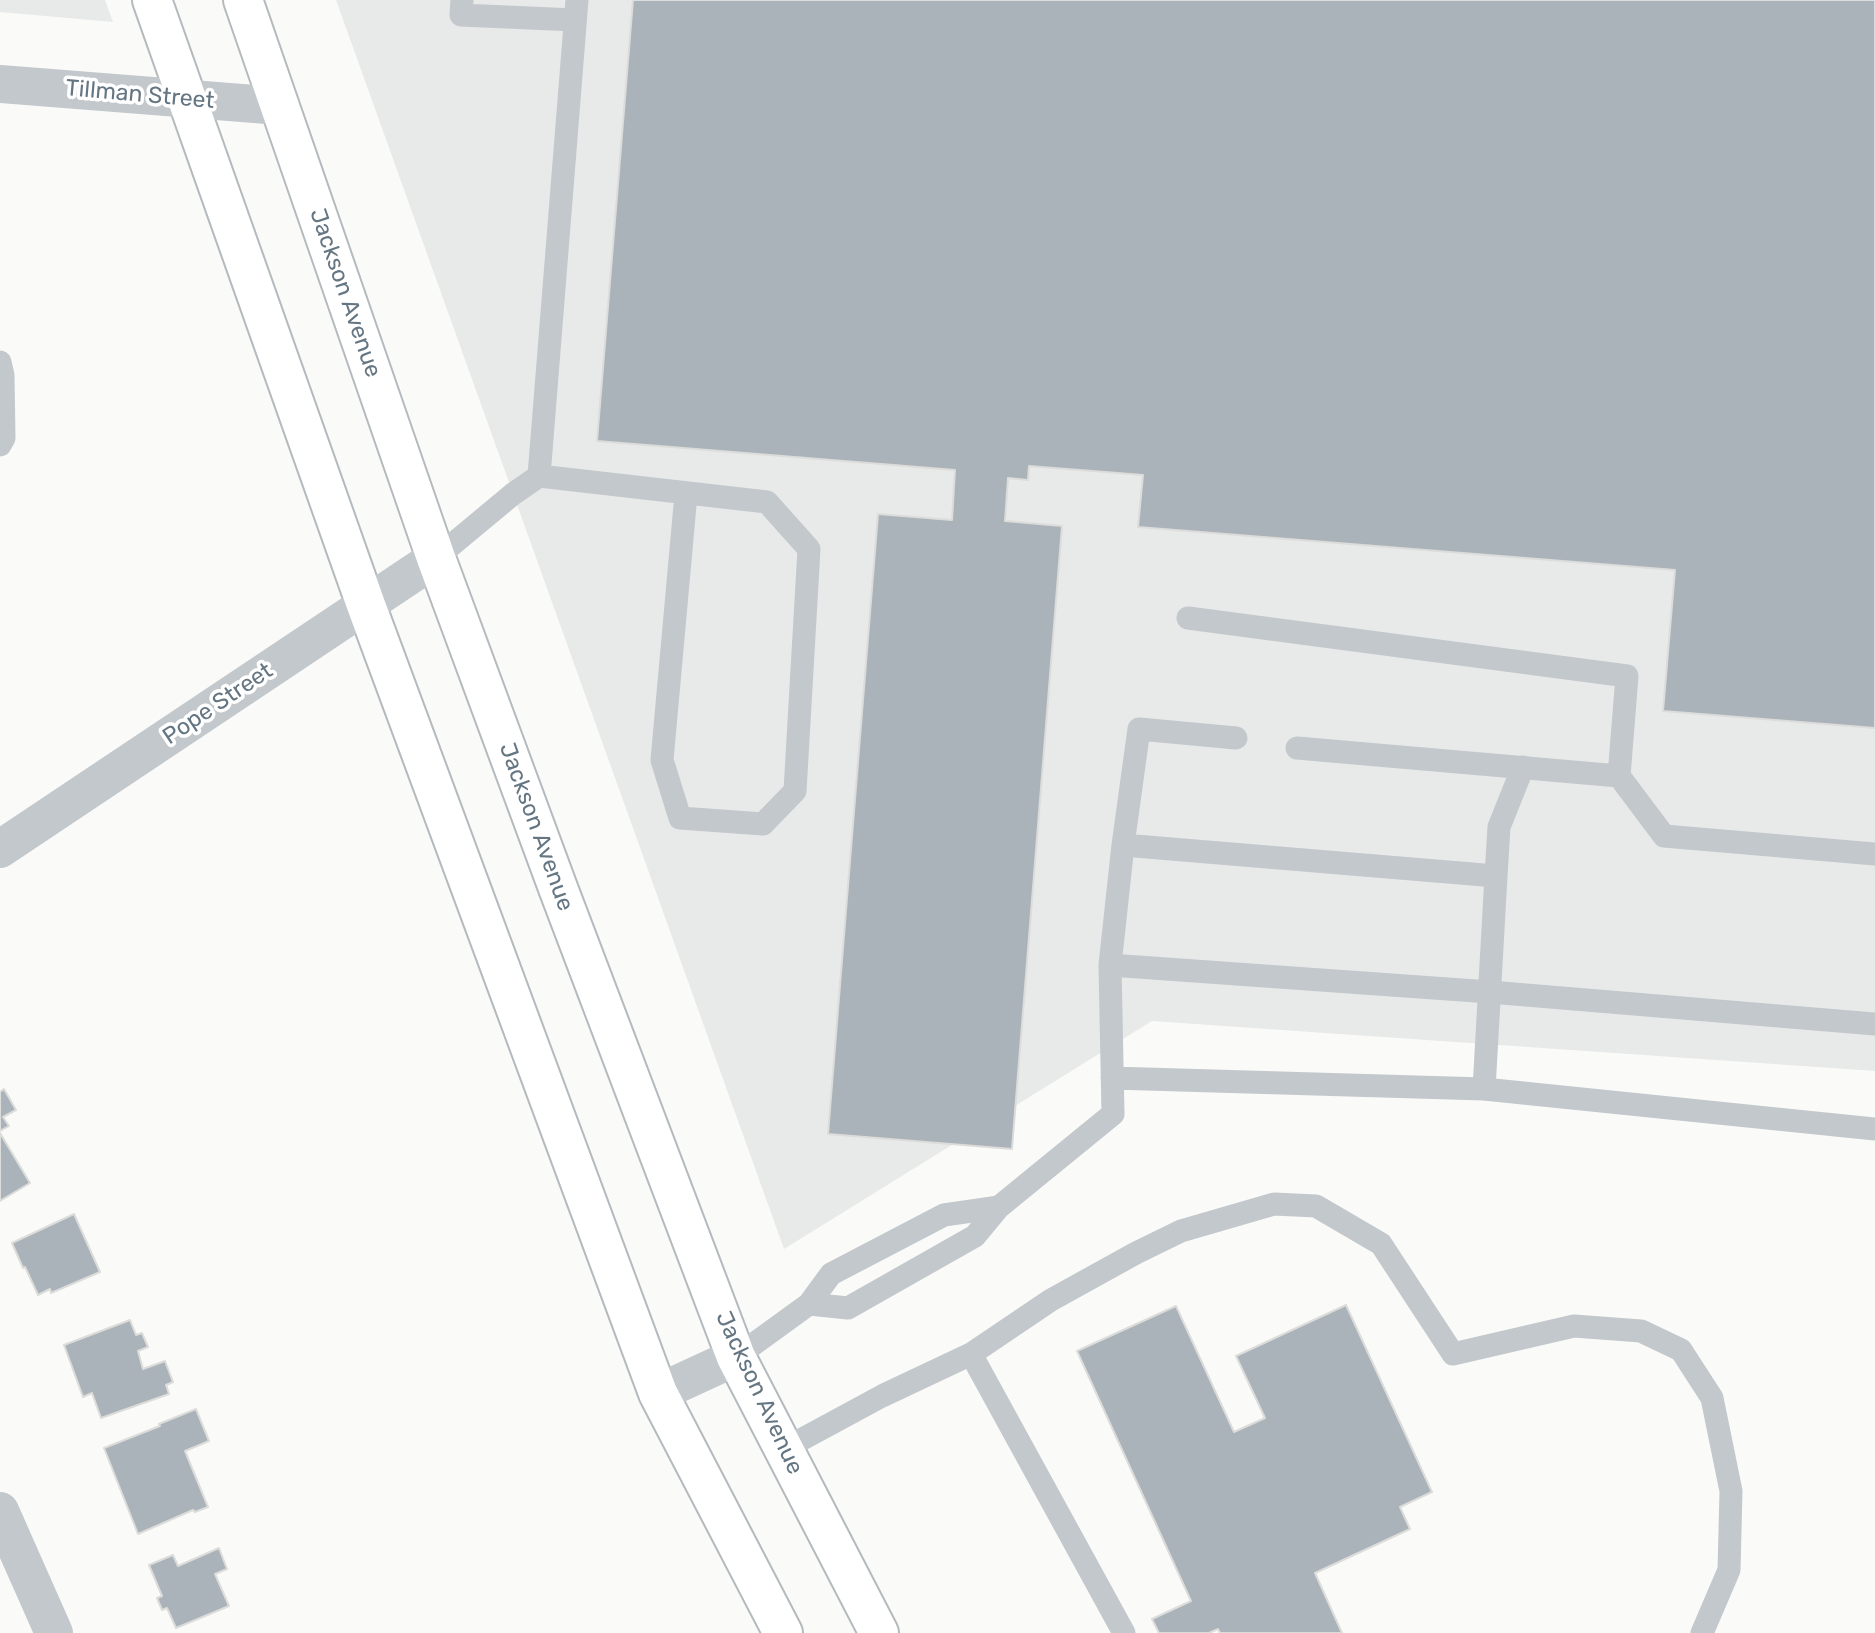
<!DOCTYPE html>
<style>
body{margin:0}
canvas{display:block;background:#fafaf8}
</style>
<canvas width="1875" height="1633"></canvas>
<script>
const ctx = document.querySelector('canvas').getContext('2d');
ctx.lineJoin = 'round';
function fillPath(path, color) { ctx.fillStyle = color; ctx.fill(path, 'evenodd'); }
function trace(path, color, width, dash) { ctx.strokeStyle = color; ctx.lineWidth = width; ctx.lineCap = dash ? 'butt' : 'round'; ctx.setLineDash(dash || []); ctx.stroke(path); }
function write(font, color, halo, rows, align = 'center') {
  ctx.font = font + ' Rubik,sans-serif'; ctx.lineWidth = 7; ctx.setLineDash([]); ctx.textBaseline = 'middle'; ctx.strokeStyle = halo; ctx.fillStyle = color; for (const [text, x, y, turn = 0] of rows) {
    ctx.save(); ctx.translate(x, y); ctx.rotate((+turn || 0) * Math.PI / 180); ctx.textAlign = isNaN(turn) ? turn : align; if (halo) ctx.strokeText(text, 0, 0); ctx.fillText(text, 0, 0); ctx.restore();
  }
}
fillPath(new Path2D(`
 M0,0H105L113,22L0,12Z
 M336,0H1875V1071L1152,1021L784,1249Z`), '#e8e9e9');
const building = new Path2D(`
 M633,0H1875V728L1663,711L1675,570L1138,527L1143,475L1029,466L1028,480L1008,478L1005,521L1062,526L1012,1149L828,1134L878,514L952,520L955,470L597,441Z
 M4,1089L16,1110L3,1117L9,1126L0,1131V1092Z
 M0,1133L30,1183L0,1201Z
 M74,1214L100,1272L51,1293L50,1289L38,1295L25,1267L23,1268L12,1243Z
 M1346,1305L1432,1492L1400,1507L1410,1529L1315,1573L1342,1633H1220L1218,1629L1209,1633H1159L1152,1619L1191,1601L1077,1351L1176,1306L1234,1432L1265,1418L1236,1356Z
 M130,1320L136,1335L142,1333L148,1347L138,1351L143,1369L165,1361L173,1382L166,1385L169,1394L101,1418L92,1393L83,1397L64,1345Z
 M196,1409L209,1441L185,1451L208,1507L195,1512L193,1510L138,1534L104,1448L160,1426L159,1424Z
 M219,1548L227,1569L215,1574L229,1606L176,1628L167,1608L162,1610L157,1598L162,1596L149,1565L173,1555L178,1566Z`);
fillPath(building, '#aab3b9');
trace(building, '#dcdcda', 2);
const primary = new Path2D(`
 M152,0L366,605L658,1393L783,1633
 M243,0L436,558L558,888L736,1357L879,1633`);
trace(primary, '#b5babe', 42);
trace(new Path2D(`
 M462,0L461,15L575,20
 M0,362L3,375L4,438L0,445
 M539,476L577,0
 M436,558L513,494L539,476L767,502L809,549L795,791L763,824L680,818L662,760L686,494
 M1188,618L1627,676L1619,776L1664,836L1875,854
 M1297,748L1619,776
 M1123,845L1496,876L1484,1089
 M1496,876L1499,827L1523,767
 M1110,965L1490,992L1875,1024
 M1112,1078L1484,1089L1875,1129
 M809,1304L848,1308L975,1236L999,1207L1113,1114L1110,965L1123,845L1139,729L1236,738
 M971,1354L1051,1300L1136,1253L1181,1231L1274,1204L1316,1206L1381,1244L1453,1354L1574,1326L1641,1331L1681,1350L1712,1398L1731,1491L1729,1570L1702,1633
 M736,1357L809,1304L831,1274L944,1215L999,1207
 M784,1449L882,1396L971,1354L1124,1633`), '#c3c8cc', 23);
trace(new Path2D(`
 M0,84L280,106
 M658,1393L736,1357
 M0,1511L54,1633`), '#c3c8cc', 38);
trace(new Path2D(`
 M0,849L436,558`), '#c3c8cc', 38);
trace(primary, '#fff', 38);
write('23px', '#657683', '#fff', [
 ["Tillman Street",140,95,5],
 ["Jackson Avenue",345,293,71],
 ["Pope Street",218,704,-34],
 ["Jackson Avenue",536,827,70],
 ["Jackson Avenue",759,1393,65]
]);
</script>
